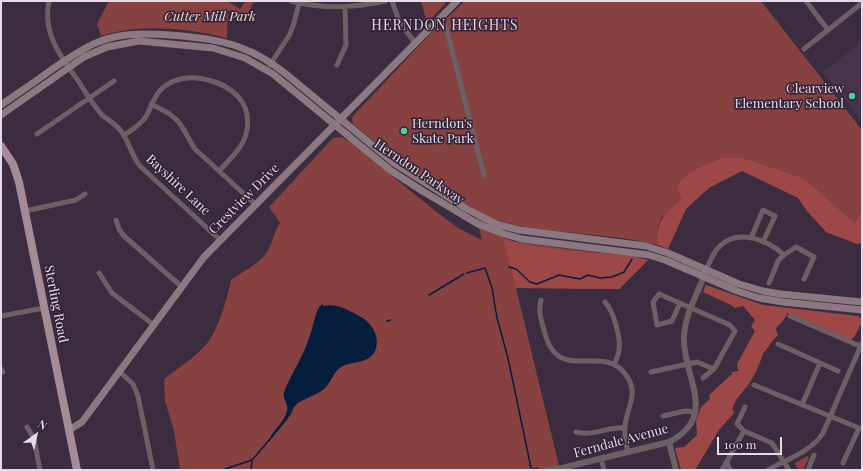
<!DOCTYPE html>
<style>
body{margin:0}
#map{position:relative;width:863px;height:471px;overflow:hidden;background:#3b2c3f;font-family:"Playfair Display",serif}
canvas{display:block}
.frame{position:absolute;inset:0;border:2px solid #e5dbe8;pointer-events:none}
.north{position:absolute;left:16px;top:415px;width:40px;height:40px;-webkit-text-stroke:3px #312235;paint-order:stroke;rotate:33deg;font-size:11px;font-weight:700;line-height:16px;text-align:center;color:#e5dbe8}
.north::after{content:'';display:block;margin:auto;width:14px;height:18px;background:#e5dbe8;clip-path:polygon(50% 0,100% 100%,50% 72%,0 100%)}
.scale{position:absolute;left:717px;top:437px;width:65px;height:18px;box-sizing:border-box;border:2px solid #e5dbe8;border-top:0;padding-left:5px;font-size:12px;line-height:14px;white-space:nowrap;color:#e5dbe8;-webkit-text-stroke:3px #312235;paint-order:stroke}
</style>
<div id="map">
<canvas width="863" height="471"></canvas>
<div class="frame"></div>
<div class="north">N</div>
<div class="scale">100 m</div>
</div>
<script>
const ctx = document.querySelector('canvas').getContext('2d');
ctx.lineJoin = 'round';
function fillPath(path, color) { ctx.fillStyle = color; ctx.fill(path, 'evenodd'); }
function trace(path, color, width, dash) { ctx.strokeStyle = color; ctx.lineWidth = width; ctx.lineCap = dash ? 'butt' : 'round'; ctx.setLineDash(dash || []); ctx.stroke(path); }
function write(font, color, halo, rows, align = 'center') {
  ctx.font = font + ' "Playfair Display",serif'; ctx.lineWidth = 3; ctx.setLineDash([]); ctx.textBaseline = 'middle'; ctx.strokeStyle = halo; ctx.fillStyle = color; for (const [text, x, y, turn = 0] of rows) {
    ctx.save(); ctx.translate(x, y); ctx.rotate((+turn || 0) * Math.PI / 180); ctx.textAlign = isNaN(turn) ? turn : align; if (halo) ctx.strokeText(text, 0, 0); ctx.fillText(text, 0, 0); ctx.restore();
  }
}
fillPath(new Path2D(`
 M862,41V121L823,72Z`), '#47334c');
fillPath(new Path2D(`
 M109,1H227L240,9L246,1H254L246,17L228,11L227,38C187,28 141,23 101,36L97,24Z
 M421,1H445V4L427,23Z
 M465,1H761L862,130V208L855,223L804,178L744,158H720L691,171L681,199L674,208L661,218L658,227V245C626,237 590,235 557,231C537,229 518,227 499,220L503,238L515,242L600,253L631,256L648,260L619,289L516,288L560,470H540L538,467L526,470H180L174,431L165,401L164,379C177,369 191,360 203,348C216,337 228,297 231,280C241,273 259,263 265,255C273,245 273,232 280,223L269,207L333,138L341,137L349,141L438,213L458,228L482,240L474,209L408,169L353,124L352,118L354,115L432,32Z
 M807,456L809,458L803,470C799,470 796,467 795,463Z`), '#864140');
fillPath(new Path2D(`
 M720,158H744L804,178L855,223L862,208V243L857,244L826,232L807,211L798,198L742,171L709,188L686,209L668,249L658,245C658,239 657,232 659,226C661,215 674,208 681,199L677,185L691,171Z
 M503,238C548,254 602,249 648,260L619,289L516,288Z
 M706,285L763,305L858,316L862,319C862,324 855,337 851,340L788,313L782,322L776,328V330L778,335C773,340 771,343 767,349C765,352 765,350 763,354C760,362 757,371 752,379C747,389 736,396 733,407C732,410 733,410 734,413L719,430L695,470H681L675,448L684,447L697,435L696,421L701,407L710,399L709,395L732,374V372L738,371L737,364L755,331L751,326L755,320L743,306L735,308L731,305L703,292Z`), '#9d4746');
fillPath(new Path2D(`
 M322,304L324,306C337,303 350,311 361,317C372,323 381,338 375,351C369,364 351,361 341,367C333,372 331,383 324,389C316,396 302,398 295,406C293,408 292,412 291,414C285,423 278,430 272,438H270C274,429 285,421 287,411C289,404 282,399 284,392C292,372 305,354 311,332C314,324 315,310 322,304Z`), '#051e3e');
trace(new Path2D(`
 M509,267L516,269L530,282L537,284L559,275L580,279L588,275L600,278L612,277L624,272L632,259
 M467,273L485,268L492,288L497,318L508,358L531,468
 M429,295L464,274
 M387,321L391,320
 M222,470L252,460L271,438
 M251,470L252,460`), '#051e3e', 1.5);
trace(new Path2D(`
 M49,1C42,34 61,57 79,82C86,93 93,105 102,115C108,120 116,124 121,131C129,141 131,155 140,166L220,240
 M291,1C322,9 354,8 385,1
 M392,1L399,21L415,43
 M806,1L828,30
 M440,18L446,27L484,175
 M804,49L862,3
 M270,65L290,34L294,23L299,3
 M337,65L346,45L345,7
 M151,104C163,110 175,115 182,127C187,134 190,142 195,149L255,204
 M37,134L114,81
 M124,135C132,130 139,126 145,118C155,102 154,89 174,81C184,77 194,77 204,79C232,85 254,103 246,134C242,149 229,160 219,171
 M25,211L76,200L85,194
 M116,220L119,229L124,236L182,287
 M751,238L763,210L775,216L763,242
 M784,255L796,247L814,257L804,279
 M706,270C710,262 713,252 720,246C738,228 768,240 784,255L778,261L769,283
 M99,273L112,293L154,325
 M541,300C538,311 541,320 544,330C557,387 602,341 626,375C640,394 626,408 625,427C624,436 626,444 628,452
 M605,302C613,310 621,337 619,350C619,355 616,360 614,364
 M680,303L672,321L657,325L653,302L659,294L730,325L735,331L714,369L703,378
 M1,316L44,308
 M790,316L862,347
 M778,344L838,371
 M1,369L3,372
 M120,372L133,384L138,396L153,470
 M651,372L697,362L714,369
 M754,385L859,428L843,463
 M802,405L820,363
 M663,416L685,411L695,412
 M27,427L34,439L40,470
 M744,431L737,424L745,407
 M576,432C592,437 608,426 625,428
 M601,458L604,470
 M727,461L730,470
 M722,470L744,431L772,443L789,470
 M768,470C787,459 811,452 823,433L862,343
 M808,470L814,455`), '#6c6065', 5);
trace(new Path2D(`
 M669,442L676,470
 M547,470L562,468L669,442C720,416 682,376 684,337C685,313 698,294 705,273`), '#6c6065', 6);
trace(new Path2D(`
 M1,105C18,93 35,82 51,70C66,60 81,49 98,42C125,31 153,34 182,36C201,38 220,40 239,47C256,53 271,62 286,74L394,163L467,209L496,224L519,230L646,246L668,253L739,284L763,291L780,294L862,302
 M1,115L84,57L107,47L139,41L213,48L245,58L273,74L390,170L424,192L478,224L504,234L522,239L649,255L665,260L737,291L759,298L783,302L862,310
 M69,430L82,422L204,257L457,1`), '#8c7880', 7);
trace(new Path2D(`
 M1,146L13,164L19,182L77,470`), '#a48b96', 8);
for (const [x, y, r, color] of [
 [852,96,4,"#4dd39a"],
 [404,131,4,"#4dd39a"]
]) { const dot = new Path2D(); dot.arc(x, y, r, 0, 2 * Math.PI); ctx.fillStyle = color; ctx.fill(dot); trace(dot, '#312235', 1.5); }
write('italic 13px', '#f5dbda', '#312235', [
 ["Cutter Mill Park",210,17]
]);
write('13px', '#e5dbe8', '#312235', [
 ["Clearview",844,89],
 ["Elementary School",844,104],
 ["Herndon's",412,124,"left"],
 ["Skate Park",412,139,"left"]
], 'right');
write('13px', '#e5dbe8', '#312235', [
 ["Herndon Parkway",419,172,34],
 ["Bayshire Lane",178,185,43],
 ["Crestview Drive",244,199,-45],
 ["Sterling Road",56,304,79],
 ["Ferndale Avenue",621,441,-15]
]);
ctx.letterSpacing = '1px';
write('14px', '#e7d3ec', '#312235', [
 ["HERNDON HEIGHTS",445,26]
]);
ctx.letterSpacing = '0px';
</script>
